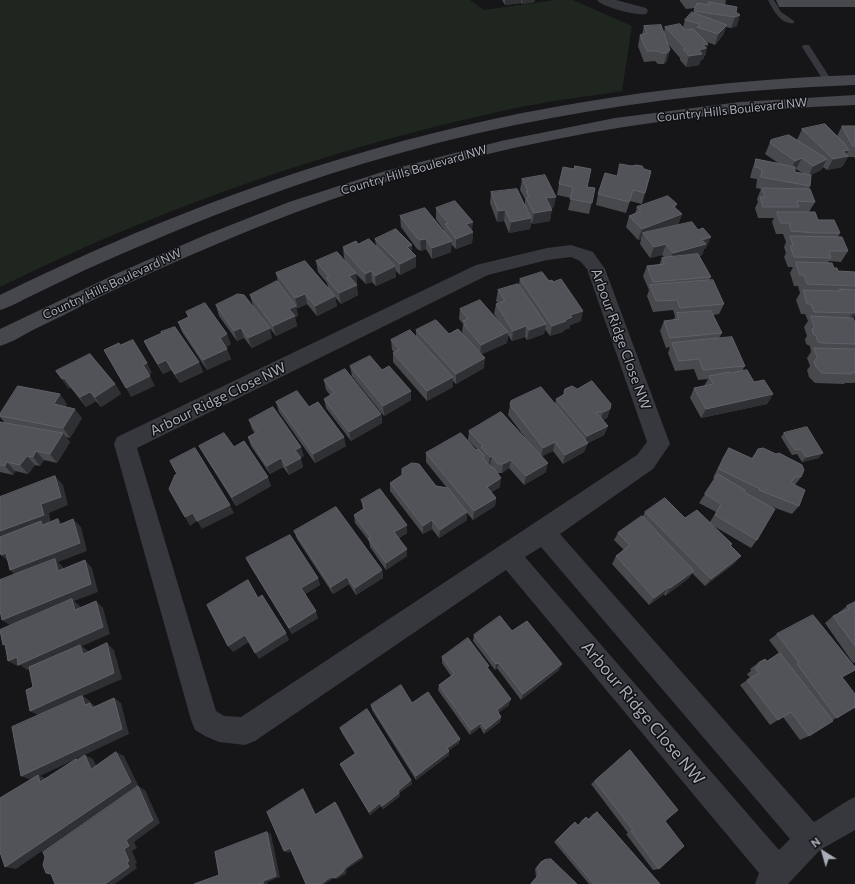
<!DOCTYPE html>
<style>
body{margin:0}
#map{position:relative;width:855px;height:884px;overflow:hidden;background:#161618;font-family:Commissioner,sans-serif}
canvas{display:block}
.north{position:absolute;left:803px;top:832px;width:40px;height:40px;-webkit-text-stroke:3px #111113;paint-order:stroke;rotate:323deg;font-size:11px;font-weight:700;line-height:16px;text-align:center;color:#a8adb8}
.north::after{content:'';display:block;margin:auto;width:14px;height:18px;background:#a8adb8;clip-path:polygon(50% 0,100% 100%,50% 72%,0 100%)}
</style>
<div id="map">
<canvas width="855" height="884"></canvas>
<div class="north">N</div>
</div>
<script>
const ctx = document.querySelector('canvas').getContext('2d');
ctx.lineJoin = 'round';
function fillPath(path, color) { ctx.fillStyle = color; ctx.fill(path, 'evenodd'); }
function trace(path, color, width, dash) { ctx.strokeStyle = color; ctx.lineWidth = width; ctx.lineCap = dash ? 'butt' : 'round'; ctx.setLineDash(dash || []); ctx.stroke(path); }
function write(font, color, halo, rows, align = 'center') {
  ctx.font = font + ' Commissioner,sans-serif'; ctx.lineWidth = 3; ctx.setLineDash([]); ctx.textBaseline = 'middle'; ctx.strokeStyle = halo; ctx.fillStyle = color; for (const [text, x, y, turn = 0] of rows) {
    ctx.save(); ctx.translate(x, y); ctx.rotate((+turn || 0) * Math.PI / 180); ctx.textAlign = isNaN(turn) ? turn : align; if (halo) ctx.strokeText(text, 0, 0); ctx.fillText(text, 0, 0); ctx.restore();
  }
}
fillPath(new Path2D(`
 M0,0H470L484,10L555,0H573L632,26L622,91C585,97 548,101 511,109C334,147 162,207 0,287Z`), '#1e261f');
fillPath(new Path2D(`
 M768,0H774L781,12L794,21V23C781,25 773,10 768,0Z
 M803,45H809L832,81L831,83H825L802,47Z`), '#37383d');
fillPath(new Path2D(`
 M597,0H616L646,8L648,11L646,14C637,16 602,7 597,0Z
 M571,245L593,252L605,269L670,444L653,469L560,534L814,822C828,814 840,804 855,797V830L820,850L788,884H755L759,873L506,570L255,741L245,745L219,742L205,736L195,730L191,720L114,444L117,437L476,265L547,248ZM571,257L580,261L587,269L647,442L637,455L241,717L224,716L216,711L137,448L488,275L547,260ZM541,547L790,839L779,850L525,557Z`), '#37383d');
fillPath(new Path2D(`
 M855,75V85C650,92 448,128 255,200C198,221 141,245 85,270C68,278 50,287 33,295C22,300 11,307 0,310V295C120,236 246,185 374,149C531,104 692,81 855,75Z
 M855,95V105C648,113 450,150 258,227C201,250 144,275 89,302C72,311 54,320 37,328C25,334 13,342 0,346V329L118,273L203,236L289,202L382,172L501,141L615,118L740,102Z`), '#45474d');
fillPath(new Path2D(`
 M502,0H535L534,2L522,4L521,3L505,5Z
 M680,0H726L725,5L736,12L737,26L731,28L726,27L723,35L715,45L707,42L708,44L705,55L703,59L701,60L699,65L686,67L680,60V58L668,44L667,61L664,64H658L655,61L644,62L638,46L640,35H642L644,26L664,32L665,27H683L685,20L694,13L695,8L686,9L680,1Z
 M776,0H855V7H779Z
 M842,126H855V158L854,157H848L842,167L827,170L823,167L821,170L810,175V186L809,189L815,202L809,212L818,220L840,233L838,237L848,251L841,262L829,261L828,263L834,268L838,271L855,272V316L853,318L855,323V382L854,383H845L844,384L815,383L809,377L807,370L810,366L807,358L811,352L810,346L806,344L805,339L807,336L804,327L808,321L805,314H801L796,300L800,293L798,286H794L790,273L793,267H788L784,257L786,253L784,247L786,242L783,234H776L772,222L774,218H758L755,208L758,202L757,199L761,189L756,188L757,179L750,178L752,170L756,159L778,163L765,154L771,140H797L802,129L837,136ZM795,169H796L804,174L795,172Z
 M644,169L651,171L642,204L630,201L626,213L596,205L598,194L617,176Z
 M522,179L554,207L551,208L550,221L532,224L531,222L530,229L509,233L504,221L497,222L490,203L491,192L525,205V199L520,190Z
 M559,184L595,188L589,214L568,210L571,198L557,195Z
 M677,204L675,208L682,214L678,225L675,226L706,248L704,249L702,255L699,256L711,277L709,280L724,304L719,314L713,315L722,333L719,338L745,366L742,371L754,382L773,394L767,404L701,418L690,398L694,388L704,386L708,379L698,380L694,369L675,371L668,353L670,347L666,348L660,331L664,321L674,320L675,316L673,310L653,312L647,296L649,290L643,276L647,266L659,265L662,258L664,257L662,255L650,258L640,244L641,239L638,240L626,227L629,216L635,214L637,207Z
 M436,208L472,231L473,232L472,243L456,249L451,244V252L432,259L426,249L421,251L417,249L401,227L400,216L444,232V230L436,219Z
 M375,239L412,245V252L416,267L400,275L395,270L396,277L376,286L372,282L366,284L356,274L357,283L356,284L358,295L341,304L335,297L337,306L317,316L307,304L298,308L296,307L298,316L295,317L297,326L276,336L253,306L250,295L278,282L276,273L328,287L327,283L318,272L316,261L345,260L344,258L343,247L358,244L376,246Z
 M520,279L581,321L570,325V328L564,330L563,332L550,336L545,329L544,334L527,340L525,337L512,341L508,335L507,343L482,354L484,368L456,384L453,381V387L427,401L393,362V353L394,352L392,350L391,340L416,337V330L463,335V333L462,332L463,324L459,319L460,309L500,323L494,314L496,304L498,303L496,301L498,290L519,284Z
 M216,305L272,338L252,348L244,338L237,341L219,316Z
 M186,312L231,344L226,347L227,349L231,359L207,370L182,332L178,322L188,317Z
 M144,341L199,362L203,372L180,383L171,370L163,374L149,351Z
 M350,366L382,370L411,391V400L384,416L352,376Z
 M56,371L115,384L121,394L101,407L96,401L86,407L70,387L69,389Z
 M324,380L381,414L382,423L351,441L326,408L324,399L330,395L326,390Z
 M564,392L610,409L607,418L603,420L608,426L604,435L588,443L584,452L563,464L553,451L542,456L546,472L524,485L509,468L502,473H497L500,487L491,492L496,498L495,506L473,520L467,513V520L439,538L432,529L423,534L390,491V483L436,486L447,488L426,462V453L476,450L477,449L468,440L469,431L530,444L508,415L510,405L555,404L556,399L563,395Z
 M276,402L346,446L315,463L279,412Z
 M67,404L65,407L82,418L70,438L66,437L70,442L57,463L44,460L40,466L35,465L28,474L15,471L13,475L0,472V422L5,423L0,417V414Z
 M249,420L304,456L300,457L303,467L289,475L283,467L270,474L251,446L248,437L255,434L252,429Z
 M784,433L819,458L802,462L797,454L792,455L781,437Z
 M199,446L234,447L271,486L236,506L204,455Z
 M729,448L751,459L758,449L801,477L795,485L799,506L792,514L767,505L757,540L751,548L712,525L731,545L735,563L705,586L692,573L689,578L665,596L664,594L649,605L612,564L616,556L624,550L614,540L618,533L643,516L645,512L710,522L716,512L699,503L715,479L713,478L723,457Z
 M361,500L407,533L399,538L407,556L386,570L370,547L369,541L355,523L354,515L363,509Z
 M294,531L382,570L383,578L356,595L349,584L333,594L297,539Z
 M246,558L318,578L320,585L305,594L318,618L292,634L250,566Z
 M855,602V662L853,663L825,623L833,616L839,614L838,613L847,606Z
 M512,631L559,670L521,700L497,668L495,670L473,641L474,635Z
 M777,634L842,677L855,708L833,720L809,736L800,740L783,717L770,725L740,685L750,678L747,674L751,671L750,669L758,663L767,661L779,653L769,640Z
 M442,657L488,669L509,705L498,713L501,717L500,722L484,734L480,727L470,735L438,690L439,685L451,676L442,663Z
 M412,703L459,743L449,750V755L416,780L372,710L371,705Z
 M340,728L411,780L412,784L399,793L400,796L383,809L381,806L370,815L340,764L355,754L342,733Z
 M630,750L665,821L659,869L653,870L626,834L628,833L591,784Z
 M597,812L660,884H589L554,842L571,825L575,822L578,825L582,820L586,817L588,819L593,814Z
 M544,860L577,884H530L536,877L535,869L541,861Z`), '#47494d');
fillPath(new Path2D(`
 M505,0H521V3L505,5Z
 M522,0H535L534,2L522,4Z
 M740,15L737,26L731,28L735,17Z
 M727,25L723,35L715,45L718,34Z
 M708,44L703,59L701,60L699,65L686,67L689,56L699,50L703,45Z
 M670,50L667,61L664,64L667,53Z
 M849,150L846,156H848L842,167L827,170L833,159L843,151Z
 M802,158L796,169L790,172L795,161Z
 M827,159L821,170L808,177L813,166Z
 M556,197L554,207L544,209L546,198Z
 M505,210L504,221L497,222L498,211Z
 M552,210L550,221L532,224L534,213Z
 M682,214L678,225L646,237L643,233L641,239L638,240L642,229Z
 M531,218L530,229L509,233L511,222Z
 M473,222L472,232L466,224Z
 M473,232L472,243L456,249V239Z
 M711,237L706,248L704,249L702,255L669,264L673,253L702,240Z
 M426,239V249L421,251L420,240Z
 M452,241L451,252L432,259V248Z
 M666,244L662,255L650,258L654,247Z
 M412,245V255L407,247Z
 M416,256V267L400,275V264Z
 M395,266L396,277L376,286L375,276Z
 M371,271L372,282L366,284L365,274Z
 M356,273L357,283L350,287L349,276Z
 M357,285L358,295L341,304L339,293Z
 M305,294L307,304L298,308L295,298Z
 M335,296L337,306L317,316L315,306Z
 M296,306L298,316L295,317L297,326L276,336L273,326L289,309Z
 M583,311L581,321L570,325V328L564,330L563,332L550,336L552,326L565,320L570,315Z
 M853,313H855V316L850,323H846Z
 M546,324L544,334L527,340L529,330Z
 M526,326L525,337L512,341L513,331Z
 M241,328L244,338L237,341L234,331Z
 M270,328L272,338L252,348L248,338Z
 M508,332L507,343L480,355L481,345Z
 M227,334L231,344L223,348L220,338Z
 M227,349L231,359L207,370L203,360Z
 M485,358L484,368L456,384V374Z
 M166,360L171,370L163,374L158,364Z
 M199,362L203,372L180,383L175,374Z
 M147,363L152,373L148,375L143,365Z
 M150,376L155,386L131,397L126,388Z
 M453,377V387L427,401V391Z
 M64,378L70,387L69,389L62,379Z
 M115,384L121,394L101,407L95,397Z
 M411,391V400L384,416L383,406Z
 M90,392L96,401L86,407L80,397Z
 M60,394L67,404L61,414L54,404Z
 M773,394L767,404L701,418L706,409Z
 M75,409L82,418L70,438L63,428Z
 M610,409L607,418L600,422L603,412Z
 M381,414L382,423L351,441L349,432Z
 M608,426L604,435L588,443L584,452L563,464L565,455L584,445L587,436Z
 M63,433L70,442L57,463L50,454Z
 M344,437L346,446L315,463L313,454Z
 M555,442L553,451L541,457L543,448Z
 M301,447L304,456L298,459L295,450Z
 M36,451L44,460L40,466L33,457Z
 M823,453L819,458L802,462L806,457Z
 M27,456L35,465L28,474L20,465Z
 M492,456L490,465L488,466L490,457Z
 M281,458L283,467L270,474L267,466Z
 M301,458L303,467L289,475L286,466Z
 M511,460L509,468L502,473L503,464Z
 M7,462L15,471L13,475L5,466Z
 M548,463L546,472L524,485L526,476Z
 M55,476L63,485L68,505L49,513L51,523L0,544V531L41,504Z
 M268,477L271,486L236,506L232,497Z
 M501,478L500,487L486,496L487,487Z
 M496,498L495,506L473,520L474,511Z
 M230,505L234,513L202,529L197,521L190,526L185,517L193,513Z
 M467,512V520L439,538L440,530Z
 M58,519L65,527L59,525Z
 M73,519L81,527L87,551L58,562L63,567L66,579L58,571L18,578L10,570Z
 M432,520V529L423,534V526Z
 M407,525V533L395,540L394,532Z
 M407,549V556L386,570V563Z
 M6,553L10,563L1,555Z
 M741,556L735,563L705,586L711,579Z
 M85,560L92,568L98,592L74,601L80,606L82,617L11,626L2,620Z
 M382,570L383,578L356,595L355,588Z
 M694,571L689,578L665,596L670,588Z
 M347,577L349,584L333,594L331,587Z
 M318,578L320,585L303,595L301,588Z
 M669,587L664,594L649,605L654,598Z
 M96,601L103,608L110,634L82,646L88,651L90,660L83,654L81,647L27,670L20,665L17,666L8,661Z
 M316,611L318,618L292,634L289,628Z
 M286,633L289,640L259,659L255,653Z
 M245,635L249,642L233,652L228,646Z
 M107,643L114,650L122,679L83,696L90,701L91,703L98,708L40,716L30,711Z
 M499,663L497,668L495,670L496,664Z
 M562,664L559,670L521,700L523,694Z
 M114,698L121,703L129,734L40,776L47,779L40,782L31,780L21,776Z
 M511,699L509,705L495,715L497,710Z
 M501,717L500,722L484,734L486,729Z
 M481,723L480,727L470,735L471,730Z
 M460,739L459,743L447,752V748Z
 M449,751V755L416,780V776Z
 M116,752L124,756L138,785L16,869L5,867Z
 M85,755L93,759L99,772L91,769Z
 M411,780L412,784L399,793L400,796L383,809L382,806L398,791Z
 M138,786L145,790L160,823L134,842L137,848L132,851L137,863L135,864L137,868L115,884H105L127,862L124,849Z
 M303,789L306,793L318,818L315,815Z
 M335,802L338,805L364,858L347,869L346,874L337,879L335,878Z
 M380,803L381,806L370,815L369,812Z
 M267,832L271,834L280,877L267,882V884H263V881Z
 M290,848L293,850L288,853L284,851Z
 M331,877L334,878L325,884H321Z`), '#2f3033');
const building = new Path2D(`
 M709,2L737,7L736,12L740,15L735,17L694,11L697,3L709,5Z
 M692,12L727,25L718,34L697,27L700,24L685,20Z
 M680,24L685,30L693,29L708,44L703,45L706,48L699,50L702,54L689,56L683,49L685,48L665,27Z
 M661,25L670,50L667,53H661L658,51H647L640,35L647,33L644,26Z
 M825,124L846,145H845L849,150L843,151L848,156L833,159L802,129Z
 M842,126H855V146H853Z
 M789,135L827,159L813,166L802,158L795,161L770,143L771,140Z
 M756,159L795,167V172L811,175L810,186L761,177L762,169L755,167Z
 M620,164L632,166L636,165L642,166L644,169L651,171L645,193L633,190L629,202L598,194L605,173L617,176Z
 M575,166L591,169L587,187L595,188L592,203L570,199L573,187L559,184L563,167L574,169Z
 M545,175L556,197L546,198L552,210L534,213L526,198L529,197L526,191H528L522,179Z
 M762,188L810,189L815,202L797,201L799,207H763L760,197H765Z
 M517,189L531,218L511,222L505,210L498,211L491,192Z
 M668,196L677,204L673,206L682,214L642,229L629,216L641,211L637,207Z
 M455,201L473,222L466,224L473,232L456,239L445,224L448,223L436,208Z
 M425,208L452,241L432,248L426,239L420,240L417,238L400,216Z
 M777,212H815L818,220H834L840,233H816L791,231L789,223H781Z
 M692,222L698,230L703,228L711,237L702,240L706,244L673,253L666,244L654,247L643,233Z
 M396,229L412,245L407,247L416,256L400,264L375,239Z
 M790,236L842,237L848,251H829L831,258L794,257L790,246H793Z
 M369,239L395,266L375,276L371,271L365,274L344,250H345L343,247L356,241L358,244Z
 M337,252L356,273L349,276L357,285L339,293L326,278L329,277L316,261Z
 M698,254L711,277L653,282L647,266L664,264L662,258Z
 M305,261L335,296L315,306L305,294L295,298L276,273Z
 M796,262L832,263L834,268H837L838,271L855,272V286L807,284L804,275H800Z
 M542,272L549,281L552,280L553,282L561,279L583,311L570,315L572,317L565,320L566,321L552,326L520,279Z
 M713,280L724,304L680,308L677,300L656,301L650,285Z
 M277,281L296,306L289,309L295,316L273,326L250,295Z
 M518,284L546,324L529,330L526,326L513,331L496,304L505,301L498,290Z
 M840,289L855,290V313L814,312L811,304H807L803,290L840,291Z
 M238,294L244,295L270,328L248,338L241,328L234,331L216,305Z
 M480,300L508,332L481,345L464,325L466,324L463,321L468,319L460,309Z
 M205,303L227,334L220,338L227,349L203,360L178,322L189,317L186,312Z
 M711,311L722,333L670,338L664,321L679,319L677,313Z
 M811,316L853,318L855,323V344L822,343L818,342L816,336L813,334L812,329L814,327Z
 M436,320L449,334L458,329L485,358L456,374L416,330Z
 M175,327L199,362L175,374L166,360L158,364L144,341L162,333L161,332Z
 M410,330L453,377L427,391L393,353L399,349L391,340Z
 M732,337L745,366L703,370L699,359L679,361L672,343Z
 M133,340L147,363L143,365L150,376L126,388L104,350L119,343L120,345Z
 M814,348L855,349V373H851V374L822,373L816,367L814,361L817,358Z
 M90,354L115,384L95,397L90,392L80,397L64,378L62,379L56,371Z
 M370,356L382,370L389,366L411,391L383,406L350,366Z
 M345,369L381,414L349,432L324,399L334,393L324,380Z
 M747,370L754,382L764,380L773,394L706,409L694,388L713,384L709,376L729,372L730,373Z
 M592,381L611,404L610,409L603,412H596L608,426L587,436L556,399L565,394L564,392L565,389L572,386L577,389Z
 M18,386L60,394L54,404L75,409L63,428L0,416V414Z
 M541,387L588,443L565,455L555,442L543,448L510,405L511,401Z
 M297,391L309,407L318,402L344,437L313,454L276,402Z
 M273,407L301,447L295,450L301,458L286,466L281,458L267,466L248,437L257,432L249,420Z
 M501,412L548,463L526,476L511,460L503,464H498L492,456L490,457L481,447L483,446L469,431Z
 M0,422L63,433L50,454L36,451L33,457L27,456L20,465L7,462L5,466L0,465Z
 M807,427L823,453L806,457L801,449L795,450L784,433Z
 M224,433L234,447L244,441L268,477L232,497L199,446Z
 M461,433L476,450L478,449L485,456L483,458L492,468L493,467L501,478L487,487L496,498L474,511L426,453Z
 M195,448L230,505L197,521L193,513L185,517L169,489L175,475L177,474L170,461Z
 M729,448L753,459L758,449L763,448L776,454L779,453L802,465L804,470L801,477H794L791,483L805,490L799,506L759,490L760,489L719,469Z
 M412,463L419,464L436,486L448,488L467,512L440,530L432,520L423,526L390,483L402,475V469Z
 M718,474L745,490L744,492L775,509L757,540L715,515L721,504L705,494Z
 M55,476L61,497L41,504L44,515L0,531V497Z
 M380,489L407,525L394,532L407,549L386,563L368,539L371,538L354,515L365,508L363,505L364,504L361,500Z
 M665,498L685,518L697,510L732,544L730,545L741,556L711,579L645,512Z
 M336,507L382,570L355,588L347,577L331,587L294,531Z
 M642,516L694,571L670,588L669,587L654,598L616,556L630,545L618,533Z
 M58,519L59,525L73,519L80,543L10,570L6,553L1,555L0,551V537L41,521L42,525Z
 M290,535L318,578L301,588L316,611L289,628L246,558Z
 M55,559L58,571L85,560L91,584L2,620L0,611V580Z
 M248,580L258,598L262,595L286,633L255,653L245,635L228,646L207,605Z
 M72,599L75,610L96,601L103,627L18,665L17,657L8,661L5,644L3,645L0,630Z
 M855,602V646L833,616L849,609L847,606Z
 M813,615L855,667V670L842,677L855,694V708L854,707L837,718L797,664L799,663L777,634Z
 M500,616L512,631L527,621L562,664L523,694L499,663L496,664L474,635Z
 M468,638L489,666L487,667L511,699L497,710L501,717L486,729L481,723L471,730L439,685L454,674L442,657Z
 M107,643L114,673L30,711L26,690L33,687L29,667L80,645L83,654Z
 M780,653L833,721L809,736L791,712L778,720L747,680L759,673L755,668L759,665L758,663L765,659L767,661Z
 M401,685L412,703L428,692L460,739L447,748L449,751L416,776L371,705Z
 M82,696L85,705L90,703L92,708L114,698L122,729L21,776L12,727Z
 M367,709L411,780L398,791L399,793L382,806L380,803L369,812L340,764L356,753L340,728Z
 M630,750L678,810L665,821L684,846L659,869L631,831L633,830L595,781Z
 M116,752L131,782L5,867L0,852V798L38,775L40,782L76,759L77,760L85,755L91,769Z
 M138,786L153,820L126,840L129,846L124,849L129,861L127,862L129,867L105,884H55L51,874L46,873L43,865L45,857L43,852Z
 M303,789L315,815L335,802L362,856L345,868L343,872L335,878L331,877L321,884H306L290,848L284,851L267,812Z
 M597,812L660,884H614L613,883L612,884H594L557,840L575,822L578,826L586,817L589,820Z
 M267,832L276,876L263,881V884H194L219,875L215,852Z
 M551,859L577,884H531L539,875L537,867L544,860Z`);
fillPath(building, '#525359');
trace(building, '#5f6168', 1);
write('12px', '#a8adb8', '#111113', [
 ["Country Hills Boulevard NW",732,110,-6],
 ["Country Hills Boulevard NW",414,170,-16],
 ["Country Hills Boulevard NW",112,284,-25]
]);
write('14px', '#a8adb8', '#111113', [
 ["Arbour Ridge Close NW",621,339,70],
 ["Arbour Ridge Close NW",218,399,-26]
]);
write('17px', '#a8adb8', '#111113', [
 ["Arbour Ridge Close NW",643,713,50]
]);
</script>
